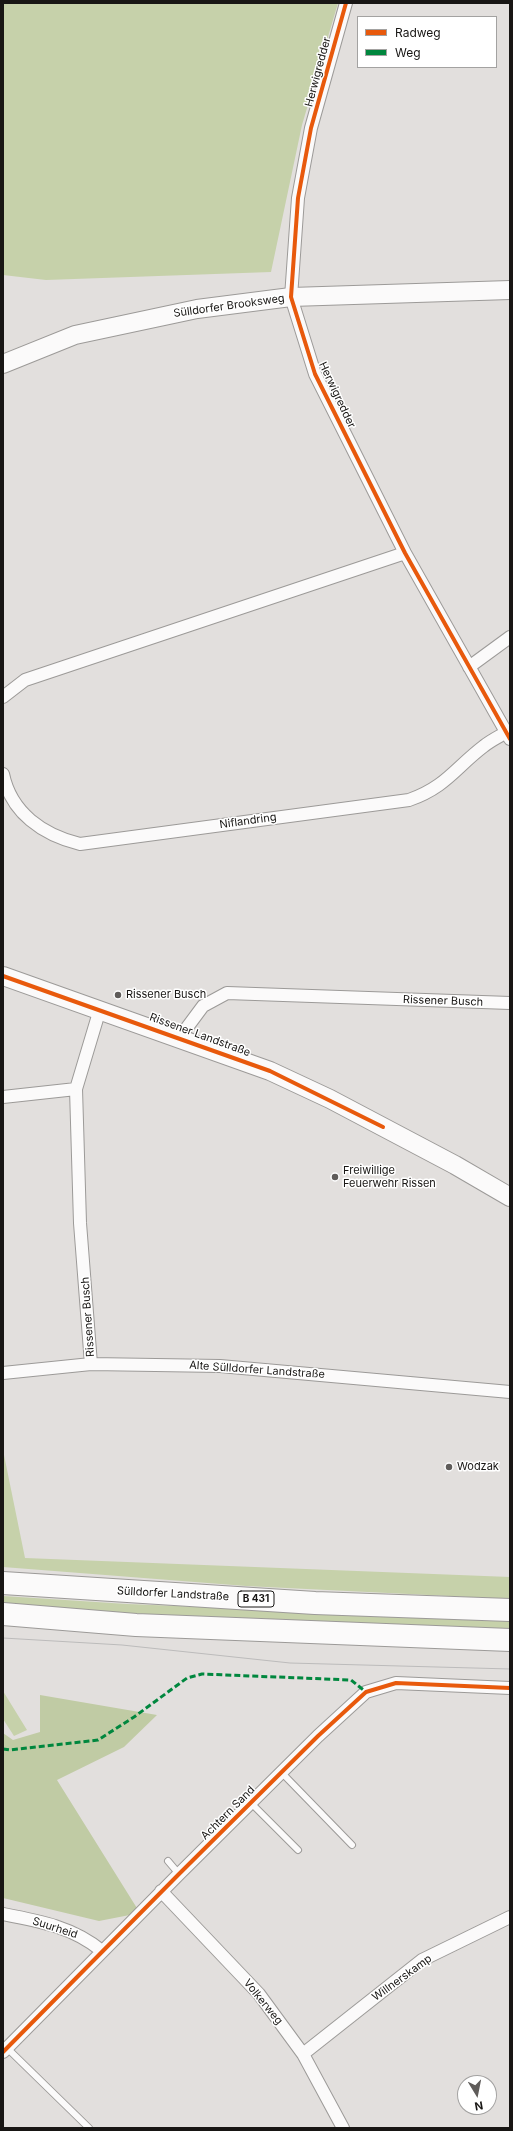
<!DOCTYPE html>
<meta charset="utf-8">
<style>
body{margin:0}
#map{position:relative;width:513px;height:2131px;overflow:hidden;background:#e2dfdd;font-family:Inter,sans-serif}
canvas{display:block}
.frame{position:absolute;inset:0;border:4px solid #181614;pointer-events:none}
.legend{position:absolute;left:357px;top:16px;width:140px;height:52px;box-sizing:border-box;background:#fff;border:1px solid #a3a2a1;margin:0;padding:5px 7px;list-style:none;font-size:12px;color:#181614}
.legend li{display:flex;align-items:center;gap:8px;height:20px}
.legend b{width:20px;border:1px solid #a3a2a1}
.north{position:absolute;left:457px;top:2075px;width:40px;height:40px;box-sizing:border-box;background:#fff;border:1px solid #a3a2a1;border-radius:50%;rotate:170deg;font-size:11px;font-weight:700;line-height:16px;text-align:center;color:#181614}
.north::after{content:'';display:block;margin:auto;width:14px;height:18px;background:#5f5c5a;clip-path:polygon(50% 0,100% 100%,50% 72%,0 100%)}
</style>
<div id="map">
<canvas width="513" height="2131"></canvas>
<div class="frame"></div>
<ul class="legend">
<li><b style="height:5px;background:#e8590c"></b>Radweg</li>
<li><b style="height:5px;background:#00873e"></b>Weg</li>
</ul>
<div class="north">N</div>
</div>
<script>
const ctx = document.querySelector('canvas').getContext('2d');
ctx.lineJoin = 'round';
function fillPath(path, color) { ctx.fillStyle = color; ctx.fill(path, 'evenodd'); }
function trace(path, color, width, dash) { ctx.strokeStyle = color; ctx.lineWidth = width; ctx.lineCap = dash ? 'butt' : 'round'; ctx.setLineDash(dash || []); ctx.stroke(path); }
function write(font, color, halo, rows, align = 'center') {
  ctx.font = font + ' Inter,sans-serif'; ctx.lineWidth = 3; ctx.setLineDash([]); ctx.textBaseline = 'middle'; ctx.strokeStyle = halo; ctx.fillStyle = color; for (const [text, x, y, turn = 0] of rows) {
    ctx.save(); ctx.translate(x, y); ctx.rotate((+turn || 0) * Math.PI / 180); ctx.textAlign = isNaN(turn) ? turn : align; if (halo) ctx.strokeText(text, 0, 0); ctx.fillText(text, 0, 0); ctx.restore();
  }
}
fillPath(new Path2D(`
 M3,3H338L302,125L271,272L46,280L3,275Z
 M3,1450L25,1558L510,1577V1599L246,1586L3,1567Z
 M3,1596L127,1604L510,1619V1629L124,1613L3,1603Z
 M3,1691L27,1730L14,1736L3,1719Z`), '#c6d1aa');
fillPath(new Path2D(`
 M40,1695L157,1715L124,1747L57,1780L140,1913L99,1921L3,1898V1733L13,1740L40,1732Z`), '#c0cba4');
const lane = new Path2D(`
 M282,1773L352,1845
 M251,1803L298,1850
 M168,1861L179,1874
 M7,2048L89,2128`);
const street = new Path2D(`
 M346,3L311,128L298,198L291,297L315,374L405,553L510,739
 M469,667L510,637
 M3,697L25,680L405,553
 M3,774C11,813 43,835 80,844L409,800C446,787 455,768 484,746C490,741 498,737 505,733
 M180,1037L203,1006L227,993L510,1003
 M3,1097L76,1089
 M91,1364L80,1223L76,1089L100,1009
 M3,1373L91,1364L220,1366L510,1392
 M161,1891L259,1994L303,2054L343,2128
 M3,1914C40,1921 73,1927 102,1951
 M3,2052L179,1874L318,1736L366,1692L396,1683L510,1688
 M303,2054L422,1960L510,1917`);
const secondary = new Path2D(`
 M3,364L75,335L197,309L291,297L510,290
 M3,976L270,1071L330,1099L455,1165L510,1197`);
const highway = new Path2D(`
 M3,1583L315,1603L510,1610
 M3,1614L136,1625L510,1640`);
trace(lane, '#9c9a98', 8);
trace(street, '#9c9a98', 14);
trace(secondary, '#9c9a98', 20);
trace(highway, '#9c9a98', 24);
trace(lane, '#fbfafa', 6);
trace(street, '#fbfafa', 12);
trace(secondary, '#fbfafa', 18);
trace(highway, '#fbfafa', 22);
trace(new Path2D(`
 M3,1638L122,1645L290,1663L510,1669`), '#bcbbbb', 1);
trace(new Path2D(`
 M3,1749L10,1750L98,1740L134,1717L187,1678L202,1674L351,1680L366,1692`), '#00873e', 3, [6, 3]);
trace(new Path2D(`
 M346,3L311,128L298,198L291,297L315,374L405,553L510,739
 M3,976L270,1071L383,1127
 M3,2052L179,1874L318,1736L366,1692L396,1683L510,1688`), '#e8590c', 4);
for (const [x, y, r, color] of [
 [118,995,4,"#5f5c5a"],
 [335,1177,4,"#5f5c5a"],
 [449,1467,4,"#5f5c5a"]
]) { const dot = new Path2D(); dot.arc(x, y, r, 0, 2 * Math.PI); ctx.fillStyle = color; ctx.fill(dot); trace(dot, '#fff', 1.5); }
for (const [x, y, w] of [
 [256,1599,36]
]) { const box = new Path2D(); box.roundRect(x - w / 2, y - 8, w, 16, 3); ctx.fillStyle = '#fff'; ctx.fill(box); trace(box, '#181614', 1); }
write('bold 10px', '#181614', null, [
 ["B 431",256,1599]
]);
write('11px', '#181614', '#fff', [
 ["Herwigredder",318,72,-75],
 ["Sülldorfer Brooksweg",229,306,-8],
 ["Herwigredder",337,395,65],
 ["Niflandring",248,821,-8],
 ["Rissener Busch",443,1001,2],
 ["Rissener Landstraße",200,1035,20],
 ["Rissener Busch",88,1317,-94],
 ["Alte Sülldorfer Landstraße",257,1370,4],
 ["Sülldorfer Landstraße",173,1594,3],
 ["Achtern Sand",228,1813,-45],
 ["Suurheid",55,1928,18],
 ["Willnerskamp",402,1978,-36],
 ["Volkerweg",263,2002,51]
]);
write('11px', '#181614', '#fff', [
 ["Rissener Busch",126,995],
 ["Freiwillige",343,1171],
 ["Feuerwehr Rissen",343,1184],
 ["Wodzak",457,1467]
], 'left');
</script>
